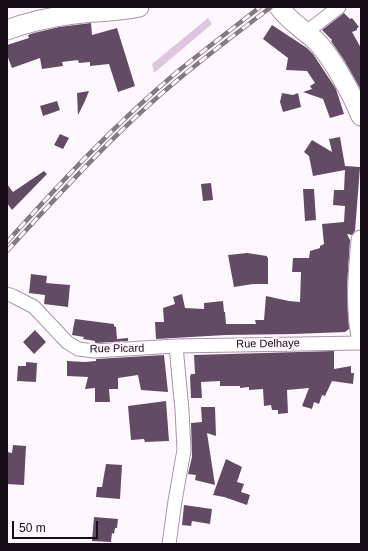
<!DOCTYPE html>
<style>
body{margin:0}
#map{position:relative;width:368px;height:551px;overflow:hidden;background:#fef8fe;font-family:Helvetica,sans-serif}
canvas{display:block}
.frame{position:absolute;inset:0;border:8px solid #160d17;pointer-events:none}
.scale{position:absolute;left:12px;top:521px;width:86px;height:18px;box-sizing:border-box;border:2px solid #160d17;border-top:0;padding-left:5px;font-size:12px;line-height:14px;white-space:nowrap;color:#160d17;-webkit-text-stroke:3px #fef8fe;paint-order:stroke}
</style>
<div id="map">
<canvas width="368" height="551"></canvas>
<div class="frame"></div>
<div class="scale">50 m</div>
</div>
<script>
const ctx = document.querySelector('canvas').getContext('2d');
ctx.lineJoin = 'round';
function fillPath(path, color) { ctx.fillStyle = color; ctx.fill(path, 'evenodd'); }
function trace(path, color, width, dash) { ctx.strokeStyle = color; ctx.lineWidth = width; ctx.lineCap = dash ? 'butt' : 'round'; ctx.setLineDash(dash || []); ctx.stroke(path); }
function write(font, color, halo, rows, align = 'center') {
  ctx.font = font + ' Helvetica,sans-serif'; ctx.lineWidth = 4; ctx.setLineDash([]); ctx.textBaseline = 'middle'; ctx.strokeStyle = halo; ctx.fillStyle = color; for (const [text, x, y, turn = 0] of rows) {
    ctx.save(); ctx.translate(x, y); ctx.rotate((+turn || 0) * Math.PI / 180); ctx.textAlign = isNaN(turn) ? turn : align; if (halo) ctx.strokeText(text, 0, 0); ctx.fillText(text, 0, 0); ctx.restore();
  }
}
fillPath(new Path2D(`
 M208,18L212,24L154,73L152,64Z`), '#dfc5e0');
fillPath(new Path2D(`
 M344,13L350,19L352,18L359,27L357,28V30L352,32L361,48V90L344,60L331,41L332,40L322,30Z
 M91,23L92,35L117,28L135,86L118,92L109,64L90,66V62L79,63L78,60L62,62L63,66L42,69L40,58L12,68L7,55V45L29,38L28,35L34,33L59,27Z
 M272,25L307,48L313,54L336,89L344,114L330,118L323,99L303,92L312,89L310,86L315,83L307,71L286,70L288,58L263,39Z
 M89,91L85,101L78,115L77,93Z
 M282,93L293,95L298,93L301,107L283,112L280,102Z
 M57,101L60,110L43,116L40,106Z
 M60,134L69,138L63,149L54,145Z
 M340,137L345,166L360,167L355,231L352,235L347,234L350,240L347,288L349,329L345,332L294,334L226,335L156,339L155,322H164L163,308L175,304L173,297L182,294L185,308L204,309V303L223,301L224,312H225L226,324H256L255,320H264L266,296L289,301L300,302L301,272H292L293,258H309L310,251L320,248V246L324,244L322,224L344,222L345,206L333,205L334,190H344L345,170L313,176L309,156L304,152L312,140L332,152L329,139Z
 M44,171L47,174L12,210L7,203V184L13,192Z
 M211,183L213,200L203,201L201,184Z
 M303,189H314L316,220L305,221Z
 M247,253L267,256V258L268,257V284H253L234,287L228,255Z
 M31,274L47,276L46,283L70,285L68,307L44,304L45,295L29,293Z
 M75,319L114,324V326L116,327L117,339L128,338V341L95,343V341L83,339L84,337L72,335Z
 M35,330L46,342L34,354L23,342Z
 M334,351V369L351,366V373H354L353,384L332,381L325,396L322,395L319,404L314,402L312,409L302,406L309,388L287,390L288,413L278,414V410H272L271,405L264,406L263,389L249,390V387L240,388V386H220V381L201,382L202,398H191L190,377L191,374H195L194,355Z
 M164,355L168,392L141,390L138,375L118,378V389H109L110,402H95V388L85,389L88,377L67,376V361L85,362L96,361V359Z
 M26,362L37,363L36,382L17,381L18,366H26Z
 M166,401L169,441L145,442L144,439L131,440L128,406Z
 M201,407H215L216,436L207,433L215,485L195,480L196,475L188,474L192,457L191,423L202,422Z
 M13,445L26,446L24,485L7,484V452L12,453Z
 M226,459L242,467L237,482L244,484L241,492L250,495L247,505L224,497L213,495Z
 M106,464L122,465L120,499L96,497L97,487H102Z
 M184,505L212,509L210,524L192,521L191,526L182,525Z
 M94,517L118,519L117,528H115L114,534L112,533L111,542L92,541Z`), '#644b65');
const street = new Path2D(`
 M305,33L339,7
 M7,294L13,296L34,307L67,342L78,349L94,351L176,346L361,343
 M169,544L175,501L184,450L182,410L176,346`);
const secondary = new Path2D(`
 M279,7C289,21 303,29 315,40C331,55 353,96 361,116
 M7,30C28,22 51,17 74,14C96,11 118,12 139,7
 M361,240C358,273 355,304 361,337`);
trace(street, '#aa91ab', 15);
trace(secondary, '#aa91ab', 21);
trace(street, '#fff', 13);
trace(secondary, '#fff', 19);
const rail = new Path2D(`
 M7,242C60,183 115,124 177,72C204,50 232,29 260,7
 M7,251C62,191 117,130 180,78C210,53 241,30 271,7`);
trace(rail, '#837b83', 4.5);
trace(rail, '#fef8fe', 3, [9]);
write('11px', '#160d17', '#fef8fe', [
 ["Rue Delhaye",268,344,-1],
 ["Rue Picard",117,349,-1]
]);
</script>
